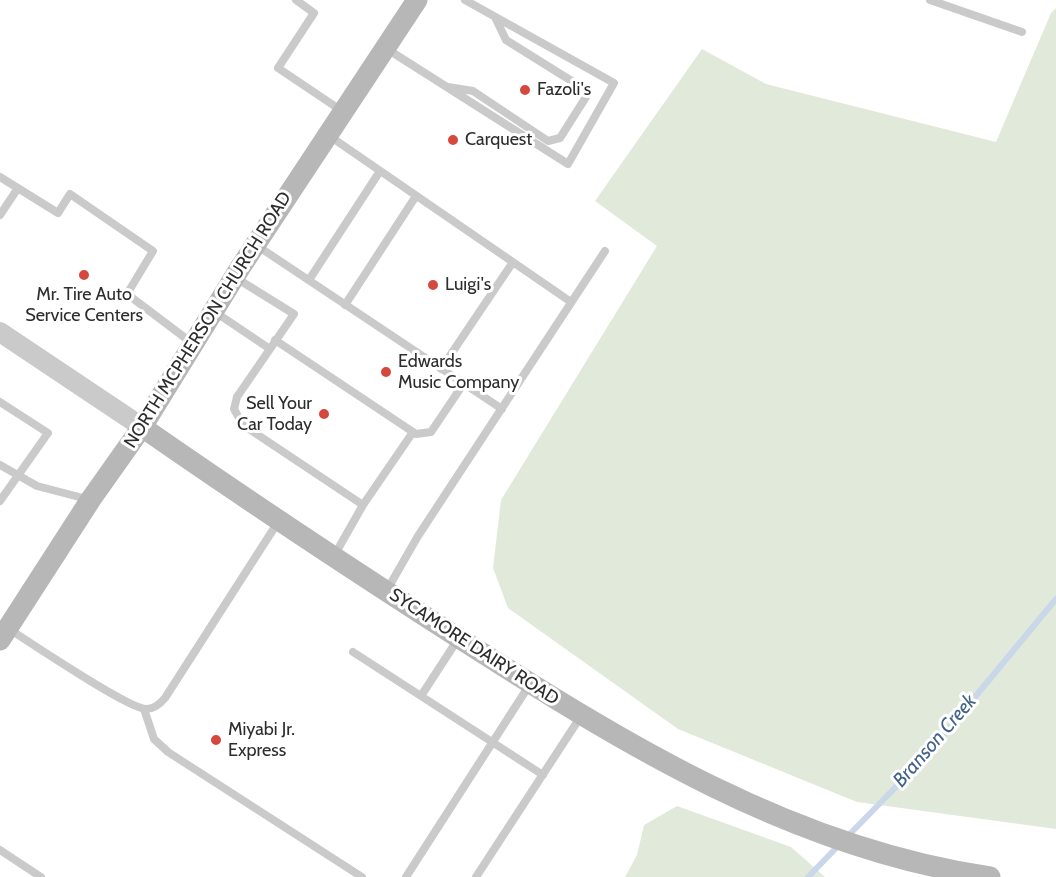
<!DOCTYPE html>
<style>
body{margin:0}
canvas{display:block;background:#fff}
</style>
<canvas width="1056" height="877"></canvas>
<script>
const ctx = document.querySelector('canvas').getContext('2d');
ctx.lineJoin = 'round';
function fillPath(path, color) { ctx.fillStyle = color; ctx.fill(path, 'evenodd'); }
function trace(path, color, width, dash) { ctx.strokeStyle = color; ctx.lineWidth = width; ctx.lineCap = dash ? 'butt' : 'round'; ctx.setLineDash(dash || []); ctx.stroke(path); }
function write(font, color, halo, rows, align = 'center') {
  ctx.font = font + ' Cabin,sans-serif'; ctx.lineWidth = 6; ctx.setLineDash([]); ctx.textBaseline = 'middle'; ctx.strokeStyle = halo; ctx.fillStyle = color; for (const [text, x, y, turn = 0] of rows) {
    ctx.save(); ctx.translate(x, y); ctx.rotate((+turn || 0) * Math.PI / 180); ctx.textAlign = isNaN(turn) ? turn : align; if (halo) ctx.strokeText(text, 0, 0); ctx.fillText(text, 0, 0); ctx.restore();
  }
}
fillPath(new Path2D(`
 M1056,8V829L857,802L678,729L508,608L493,568L501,500L657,246L595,201L702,49L766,84L996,142L1051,13Z
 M677,806L791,847L825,877H625L637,855L644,825Z`), '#e1e9db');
trace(new Path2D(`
 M847,837L927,755L1056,599
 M808,877L839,845`), '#c9d7e8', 6);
trace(new Path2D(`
 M296,0L314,13L278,68L342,111
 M930,0L1022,32
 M387,49L568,164L614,83L465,0
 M448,87L473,91L548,141L560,138L586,97V90L506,40L495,17
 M328,135L571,302
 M0,177L58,213L70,194L153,251L127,294L192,343
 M0,215L18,188
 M256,245L502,409
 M236,278L294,314L237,397L234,409L243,425L363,505L334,556
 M309,280L380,171
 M345,305L416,196
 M215,312L270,349
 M275,340L416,434L431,432L464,383
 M441,369L513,262
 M0,402L48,433L0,501
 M0,465L37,486L87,499
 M363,505L413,432
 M387,590L418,536L605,251
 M9,629C31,643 127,708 146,709C154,709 160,704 165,698L278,522
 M353,652L543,775
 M421,696L458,639
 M144,709L154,739L168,752L362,877
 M0,850L41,877
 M406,877L530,684
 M476,877L581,716`), '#cacaca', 8);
trace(new Path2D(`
 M0,332L142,427`), '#cacaca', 20);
trace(new Path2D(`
 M142,427C247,500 354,571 462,640C626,745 793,848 990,877
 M0,640L91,499L142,427L240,268L417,0`), '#b7b7b7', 21);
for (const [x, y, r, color] of [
 [525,90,6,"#d5483d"],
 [453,140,6,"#d5483d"],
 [84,275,6,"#d5483d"],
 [433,285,6,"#d5483d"],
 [386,372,6,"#d5483d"],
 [324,414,6,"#d5483d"],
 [216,740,6,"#d5483d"]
]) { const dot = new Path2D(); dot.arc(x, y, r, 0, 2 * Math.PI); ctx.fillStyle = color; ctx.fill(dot); trace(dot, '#fff', 2); }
write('18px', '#2d2d2d', '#fff', [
 ["Fazoli's",537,90],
 ["Carquest",465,140],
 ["Luigi's",445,285],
 ["Mr. Tire Auto",84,295,"center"],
 ["Service Centers",84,316,"center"],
 ["Edwards",398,362],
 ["Music Company",398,383],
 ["Sell Your",312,404,"right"],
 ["Car Today",312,425,"right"],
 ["Miyabi Jr.",228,730],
 ["Express",228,751]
], 'left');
write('18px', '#2d2d2d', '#fff', [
 ["NORTH MCPHERSON CHURCH ROAD",208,320,-58],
 ["SYCAMORE DAIRY ROAD",474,647,33]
]);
write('italic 20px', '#426287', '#fff', [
 ["Branson Creek",935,741,-49]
]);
</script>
